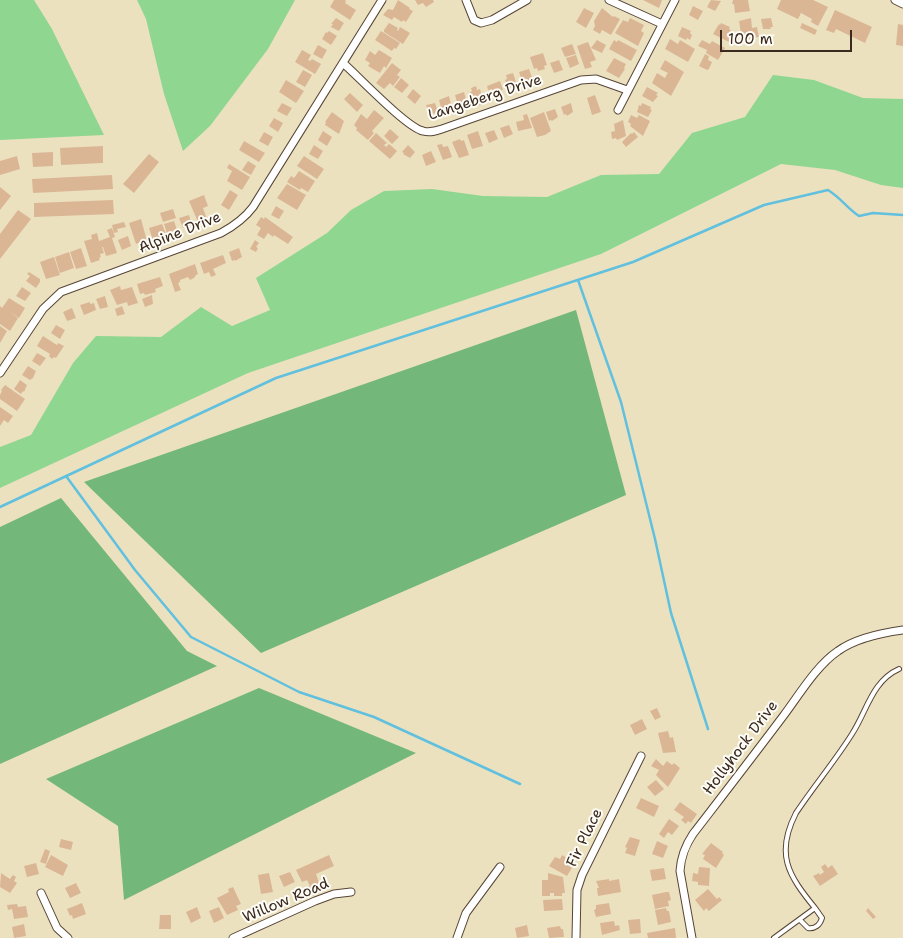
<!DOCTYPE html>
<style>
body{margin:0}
#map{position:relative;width:903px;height:938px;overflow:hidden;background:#ece1bf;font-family:"Shantell Sans",sans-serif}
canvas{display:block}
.scale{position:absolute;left:720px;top:30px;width:132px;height:22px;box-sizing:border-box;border:2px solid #3b2a1e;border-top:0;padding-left:6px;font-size:15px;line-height:18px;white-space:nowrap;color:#3b2a1e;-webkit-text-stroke:4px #fdfcf7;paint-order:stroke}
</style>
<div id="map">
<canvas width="903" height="938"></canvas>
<div class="scale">100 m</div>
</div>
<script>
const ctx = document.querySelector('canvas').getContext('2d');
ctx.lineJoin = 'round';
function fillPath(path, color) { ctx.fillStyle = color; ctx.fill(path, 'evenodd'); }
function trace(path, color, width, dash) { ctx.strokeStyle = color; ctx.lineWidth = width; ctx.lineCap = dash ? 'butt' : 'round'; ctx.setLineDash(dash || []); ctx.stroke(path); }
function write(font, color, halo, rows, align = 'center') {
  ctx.font = font + ' "Shantell Sans",sans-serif'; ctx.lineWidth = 4; ctx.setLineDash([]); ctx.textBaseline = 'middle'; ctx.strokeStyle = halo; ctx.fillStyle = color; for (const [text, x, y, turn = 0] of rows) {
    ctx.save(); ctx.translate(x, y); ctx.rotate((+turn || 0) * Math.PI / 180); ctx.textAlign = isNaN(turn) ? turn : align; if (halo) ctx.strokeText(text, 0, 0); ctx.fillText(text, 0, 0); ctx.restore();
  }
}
fillPath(new Path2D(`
 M0,0H34L52,29L104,135L0,140Z
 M137,0H295L268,49L210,126L183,151L164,94L146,19Z
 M773,75L814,80L863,98L903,99V188L881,185L835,170L781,164L601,254L248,373L0,488V447L31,435L73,363L96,336L161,337L201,307L232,326L270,310L256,278L327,233L351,210L384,191L432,189L483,196L547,197L601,175L659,174L692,133L745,117Z`), '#8fd690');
fillPath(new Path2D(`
 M576,310L626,495L261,653L84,482Z
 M61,498L187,651L217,666L0,764V527Z
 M259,688L416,753L124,900L118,826L46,779Z`), '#73b77a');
trace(new Path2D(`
 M578,280L621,402L655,539L671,613L708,729
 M66,476L135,570L191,637L299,692L374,717L520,784
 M0,507L276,378L633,262L764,205L828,190C841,198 847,208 859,216L873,213L903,215`), '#60c0de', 2.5);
fillPath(new Path2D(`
 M334,0H345L346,1L345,3L356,10L350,20L330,7Z
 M398,0L410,8L409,9L413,11L406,22L403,20L402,22L394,17L392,20L383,15L388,9L393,10Z
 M415,0H433L434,2L426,7L423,3L418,5Z
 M643,0H662L659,8Z
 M711,0L721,1L715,11L707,7Z
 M733,0H748L750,11L735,13L734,4H732Z
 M781,0H813L828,7L818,26L811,22L812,19L801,13L798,19L777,9Z
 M693,6L703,11L698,20L689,15Z
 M584,8L594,13L586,28L576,22Z
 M602,8L613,17L614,16L620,19L611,35L602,30L600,34L593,30L595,26L594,21Z
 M835,10L872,27L865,43L836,29L834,33L826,30Z
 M336,18L344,23L339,31L331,27L333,24H331Z
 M630,18L644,25L641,31L644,33L638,46L615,33L623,20L628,22Z
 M751,18L752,28L757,27L759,37L742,40L739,21Z
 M771,18L773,27H770L771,29H763L761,19Z
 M389,23L398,28L397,30L398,31L400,27L410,33L403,44L384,32V30Z
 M721,23L730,27L729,29L732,31L730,35L734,37L731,43L713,34L719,24L720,25Z
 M802,23L817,30L815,35L800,28Z
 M898,24L903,25V46L896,45Z
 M682,27L691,31L690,33L692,35L690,40L687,38L686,40L678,36Z
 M329,31L337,36L331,45L322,39L326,32L327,33Z
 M381,31L400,43L396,49L394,48L392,51L375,40Z
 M670,39L678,44L680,40L695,49L688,62L665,49Z
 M597,40L606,45L602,53L591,48Z
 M614,40L617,42L618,40L637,50L631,61L609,49Z
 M702,40L710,44L712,41L725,48L718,60L706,53L707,50L698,46Z
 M588,42L596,60L590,62L592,67L585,69L577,46Z
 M572,44L576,54L565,57L561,48Z
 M318,45L327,50L322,59L313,54Z
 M302,50L311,55L308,60L310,61L312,59L321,64L315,74L295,62Z
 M379,50L392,58L386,68L384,66L380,73L368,66L370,63L365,60L370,51L375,55Z
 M543,53L547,65L544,66L545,69L538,71L537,68L534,69L530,57Z
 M705,54L709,56L708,60L712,62L709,69L707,70L699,66Z
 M576,55L579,64L570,68L566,58Z
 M614,58L626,64L624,68L625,69L619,78L606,71Z
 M559,60L563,70L554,73L550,63Z
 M665,60L684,72L671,96L652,83L657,73L665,78L667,74L668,73L660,69Z
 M392,63L401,70L397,75L400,77L393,86L390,83L384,89L376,83Z
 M529,69L534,83L524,87L519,72Z
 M303,70L312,75L305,87L296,82Z
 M513,73L517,85L508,88L505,80L507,79L506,75Z
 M401,78L409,85L402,93L394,87Z
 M286,80L304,91L296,103L279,92Z
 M500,81L503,90L493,93L492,89L488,90L487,86Z
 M476,86L477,90L480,89L482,97L485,96L486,101V103L477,106L470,92L472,91L471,88Z
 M647,87L658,93L656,95L658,96L653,102L642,96Z
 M413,89L421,96L415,104L407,97Z
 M464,92L467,103L458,106L455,95Z
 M350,93L363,105L357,112L344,99Z
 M595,95L601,112L592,115L587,98Z
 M449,96L452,108L442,111L439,100Z
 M282,103L292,108L287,116L277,111Z
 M435,103L438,112L430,115L426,105Z
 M571,103L573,112L567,116L566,114L564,115L561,107Z
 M642,103L651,107L650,109L652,110L648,117L637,112L639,105L641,106Z
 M555,109L558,117L552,121L551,120L549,121L546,112Z
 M374,110L384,118L372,131L374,133L368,140L356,130L357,128L354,125L361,114L367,119Z
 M332,112L344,121L339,134L325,125L326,122H325Z
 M544,112L551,131L545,135L537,137L530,118Z
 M527,114L532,128L518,131L516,122L524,120L523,115Z
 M631,115L637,118L639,115L650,121L643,136L630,126L631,124L628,122Z
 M274,118L283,123L278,132L269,126Z
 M623,120L626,136L617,140L616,138L612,139L611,132L615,131L614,124Z
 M509,125L513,134L504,138L500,128Z
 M390,129L399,137L392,144L384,136Z
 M494,130L498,139L489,143L485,133Z
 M323,131L332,137L327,146L318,140Z
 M478,131L483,146L472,149L467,135Z
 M264,132L273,137L268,146L259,141Z
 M634,132L638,137L626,147L622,142L631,133L632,134Z
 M376,133L387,143L384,145L386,147L389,144L397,151L390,159L369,141Z
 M460,139L461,141L464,140L469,155L459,158L452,142Z
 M244,141L265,153L259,162L239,150Z
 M442,144L443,147L448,146L452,157L443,160L437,145Z
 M314,145L323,151L318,159L309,154Z
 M408,145L415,152L410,158L403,154L404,153L402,152Z
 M103,146V163L61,165L60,148Z
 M431,151L436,162L426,166L422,155Z
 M53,152V166L33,167L32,153Z
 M149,154L159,162L134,193L123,184Z
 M17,156L20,169L0,175V161Z
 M304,156L324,169L317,179L297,166Z
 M248,161L256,166L251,175L242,170Z
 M229,164L250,177L242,190L227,181L232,171L227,168Z
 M299,171L315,181L308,192L301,188L300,190L287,182L291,176L294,178Z
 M112,175L113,189L33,193L32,179Z
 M287,184L306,195L297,210L277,198Z
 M0,187L11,196L0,210Z
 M230,190L238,195L229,210L221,205Z
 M204,195L208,206L203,208L207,219L198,222L189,201Z
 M113,200L114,214L34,217V203Z
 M276,206L284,211L279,219L271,215Z
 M173,209L176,218L163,222L160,213Z
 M18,210L31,219L0,259V234Z
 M189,215L192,225L183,228L179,218Z
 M261,217L264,219L265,217L293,237L288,244L274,235L273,237L268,233L264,239L257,235L261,228L256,225Z
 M141,219L147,241L151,240L153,248L143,251L141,242L136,244L129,223Z
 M174,221L177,230L167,233L164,224Z
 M124,222L126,227L117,229L118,232L114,233L112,225Z
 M162,224L166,234L161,235L162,238L153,241L149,228Z
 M112,228L115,237L112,238L117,253L106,256L103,247H102L104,253L100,254L101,257L99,258L100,260L91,263L84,241L92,239L91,235L97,233L99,241L110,237L107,230Z
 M128,236L131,246L122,250L118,240Z
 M255,240L259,243L256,247L258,248L256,252L250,249Z
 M81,248L87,266L76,269L70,252Z
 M239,248L242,257L235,261V260L232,261L229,252Z
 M69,252L74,268L60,273L55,257Z
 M223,255L226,263L213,269L216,275L211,277L209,272L204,274L200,263Z
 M54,257L60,275L46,279L40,262Z
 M195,264L198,274L196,275L194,278L190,280L188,277L180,280V282L178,283L181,290L175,292L169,274Z
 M29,272L40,279V282L36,288L26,281L30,276L27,274Z
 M160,277L163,286L155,289L156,292L145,295L144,293L140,294L137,284Z
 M120,286L121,290L132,287L138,303L128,306L127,302L117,305L110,290Z
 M22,287L31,293L25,301L16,296Z
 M152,295L153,304L145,307L142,299Z
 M105,296L108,307L100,309L96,299Z
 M9,298L25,308L19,318L9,311L18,318L10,331L0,324V306L2,308Z
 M90,302V304L94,303L96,310L84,315L80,305Z
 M122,306L125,314L117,316L115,309Z
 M72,308L76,318L67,321L63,312Z
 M56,325L65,330L60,339L51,333Z
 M0,326L7,331L0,343Z
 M43,336L57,345L58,343L64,346L56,358L54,357L52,359L49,356L50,354L37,346Z
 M37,353L46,358L40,366L32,361Z
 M28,366L36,371L33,378L30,380L22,375Z
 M20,380L27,385L24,392L23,391L21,394L14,389Z
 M5,385L25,399L17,411L0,399V395L2,391L1,390Z
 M0,407L13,416L8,423L4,420L0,426Z
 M657,708L661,717L655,720L650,711Z
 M642,719L647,729L635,735L630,725Z
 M668,731L670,738L673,737L676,752L663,753L658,733Z
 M656,759L663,766L667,761L672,765L674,763L680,768L668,787L656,775L659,770L651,766Z
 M656,780L664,789L655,796L647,787Z
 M641,798L659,806L654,817L636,808Z
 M680,802L697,814L691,823L688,821L686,824L681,820L684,817L674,810Z
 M669,819L679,826L672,835L668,832L664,838L659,834Z
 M630,837L640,840L635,856L625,853L627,848L625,847Z
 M61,839L73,842L71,850L59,847Z
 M657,841L668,846L663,858L652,854Z
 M711,843L723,852L722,853L724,855L716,868L703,859L705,855L702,854Z
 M45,849L50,851L46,864L40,862Z
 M51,855L68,865L63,876L45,867Z
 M329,855L334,866L316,874L321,888L308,893L305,888L310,886L307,880L302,882L296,870Z
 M562,855L570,860L568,863L573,866L567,876L549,866L555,857L560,859Z
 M36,863L39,874L27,877L24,866Z
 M825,864L828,868L832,865L838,874L820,886L813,876L819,873L820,875L824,872L821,867Z
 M699,867L710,868L709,886L698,885V882L692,881L693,873L698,874Z
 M664,868L666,879L652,881L650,870Z
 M290,872L295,882L284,887L279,876Z
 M1,873L10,879L13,875L16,877L14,881L17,883L10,893L0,887Z
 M269,873L273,892L261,894L258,875Z
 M548,873L563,877L565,893H562V896H554V893H550V896H542V880H548Z
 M609,879V881L619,879L621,892L598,896L597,888H599L596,881Z
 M76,883L81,893L70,898L65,888Z
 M233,887L241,904L236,906L238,910L227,915L217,898L229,892L228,889Z
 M708,889L717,899L719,897L722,900L709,911L706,908L704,911L695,900Z
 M666,892H669L671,900L668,901L669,906L655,909L652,895Z
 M562,899L563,910L544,911L543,900Z
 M82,903L86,914L73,919L72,915L70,916L67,909Z
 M609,903L611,914L596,917L594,910L596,909V905Z
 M17,904L18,907L26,906L28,917L14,919L12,909L8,910L7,905Z
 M197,907L201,918L191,923L186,912Z
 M219,907L224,918L214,923L209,911Z
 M666,908L667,911H669L671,922L658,925L655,910Z
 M868,908L876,917L873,919L866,911Z
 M160,915H171V929H159Z
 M640,919L641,933L630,934L628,920Z
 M614,921L615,926L619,925L620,930L602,935L600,923Z
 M24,924L26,936L14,938L12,927Z
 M527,925L529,936L517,938L515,928Z
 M560,926L561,929H563L564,937L549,938L547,928Z
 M675,928L676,938H648L647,933Z`), '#dbb695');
const service = new Path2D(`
 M800,920L808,928C815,929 820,925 822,918L815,908
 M774,938L815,908C788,875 775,854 796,813C814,786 835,761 852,734C867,711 872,681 899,669`);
const minor = new Path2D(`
 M466,0L474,20L481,23L492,20L527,0
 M609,0L662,24
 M895,0L903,4
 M343,63C359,77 406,127 423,131C430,133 436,131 442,129L581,80L596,79L627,90
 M618,110L675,0
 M0,373L43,309L61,292L221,233C234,226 244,219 253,207L382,0
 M41,893L57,928L68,938
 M233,938L315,901L334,894L351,892
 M457,938L466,913L500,867
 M576,938L577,890L582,875L641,756
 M692,938L680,871C681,856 685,846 693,834C723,795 754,755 784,715C799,695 817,665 838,651C856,638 881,633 903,630`);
trace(service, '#564536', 6);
trace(minor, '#564536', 9);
trace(service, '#fff', 4);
trace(minor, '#fff', 7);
write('15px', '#3b2a1e', '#fdfcf7', [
 ["Langeberg Drive",485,98,-18],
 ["Alpine Drive",180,233,-22],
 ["Hollyhock Drive",741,748,-53],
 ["Fir Place",585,838,-64],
 ["Willow Road",286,901,-23]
]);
</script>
